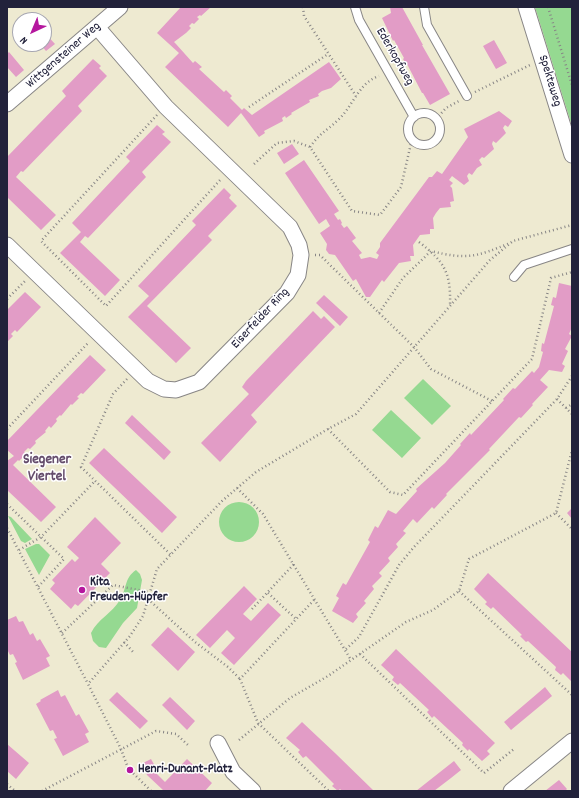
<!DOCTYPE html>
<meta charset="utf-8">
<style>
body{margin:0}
#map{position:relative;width:579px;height:798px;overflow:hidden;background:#eeead1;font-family:Dekko,sans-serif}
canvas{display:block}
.frame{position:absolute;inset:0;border:8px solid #22223b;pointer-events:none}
.north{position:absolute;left:12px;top:12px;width:40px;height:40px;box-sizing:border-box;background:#fff;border:1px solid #a7a7b1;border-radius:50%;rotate:224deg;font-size:11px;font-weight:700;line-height:16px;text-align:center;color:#22223b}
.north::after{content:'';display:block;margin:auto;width:14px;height:18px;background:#b5179e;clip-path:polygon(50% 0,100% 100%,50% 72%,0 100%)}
</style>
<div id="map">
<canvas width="579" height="798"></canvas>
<div class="frame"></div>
<div class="north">N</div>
</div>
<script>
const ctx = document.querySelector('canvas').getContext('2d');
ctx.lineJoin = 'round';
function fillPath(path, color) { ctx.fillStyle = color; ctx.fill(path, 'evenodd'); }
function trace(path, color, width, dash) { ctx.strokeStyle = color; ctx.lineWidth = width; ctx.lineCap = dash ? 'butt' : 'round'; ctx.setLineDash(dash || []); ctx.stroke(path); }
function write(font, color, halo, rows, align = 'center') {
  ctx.font = font + ' Dekko,sans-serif'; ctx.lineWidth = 3; ctx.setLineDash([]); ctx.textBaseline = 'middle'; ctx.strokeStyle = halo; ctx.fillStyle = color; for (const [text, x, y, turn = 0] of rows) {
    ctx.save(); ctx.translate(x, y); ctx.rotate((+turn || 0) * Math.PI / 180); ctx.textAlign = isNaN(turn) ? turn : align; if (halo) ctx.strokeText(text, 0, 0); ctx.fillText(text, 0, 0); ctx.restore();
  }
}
fillPath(new Path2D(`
 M535,7H572V126Z
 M423,379L451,406L432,425L404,398Z
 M391,410L421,438L402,458L372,430Z
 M219 522a20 20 0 1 1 40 0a20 20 0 1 1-40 0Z
 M8,516L11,517L32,539L25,543L21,541Z
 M36,544H39L50,555L39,575L25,549Z
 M136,570L140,574L142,580L137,608L123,623L106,648L99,647L93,641L91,633C98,619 112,613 120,600C127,589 124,578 136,570Z`), '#95d991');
fillPath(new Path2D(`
 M181,7H211L201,16L200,15L197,17L199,19L194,24L192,23L189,26L191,28L186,33L174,42L176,44L193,63L195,61L202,67L199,69L224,92L226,90L232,96L230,98L242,110L244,108L252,115L329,62L341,79L331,88L322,91L318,94L319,96L309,100L310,102L291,113L292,114L286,118L285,116L282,118L283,121L264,131L265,133L259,137L241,113L228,127L165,67L179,53L157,33Z
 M390,7H402L423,45H422L450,94L430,105L423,93H422L407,64H406L403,59L404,58L394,40L393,41L382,18L391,13Z
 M44,32L55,44L46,51L40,44H44Z
 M494,40L507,63L496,69L483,46Z
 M9,52L24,70L16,77L7,67V54Z
 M93,59L101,66L99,68L107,76L78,106L82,111L23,172L21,171L16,177L56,215L41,230L7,197V157L66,96L62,91Z
 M499,111L512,121L508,127L505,125L503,128L506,133L496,143L493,141L492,144L494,149L484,158L482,157L479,160L482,165L477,168L472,175L469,173L467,176L469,181L464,185L452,176L449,180L453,183L450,186L452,188L454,201L450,202L451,207L440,208L436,213L433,218L434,229H430V234L420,235L413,245L414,256H410L411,261L399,263L384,282L382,280L370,297H366L356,279L353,281L335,255L329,254L326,250L327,244L320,233L330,226L326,219L319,224L285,173L304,160L339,211L334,214L338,220L340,219L342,223L341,224L344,228L347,226L356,238L352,241L362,253L359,255L361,259L370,257L377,259L379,255L376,253L380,247V243L429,177H432L437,171L442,174L468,137L464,129Z
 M157,125L165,132L162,134L171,142L142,172L146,177L88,238L85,236L80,242L120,280L105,296L60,253L81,232L72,223L130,161L126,157Z
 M292,144L299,154L284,164L277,153Z
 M224,188L231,195L229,198L237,206L208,236L212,240L147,306L191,348L176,363L128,317L149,296L138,286L196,225L192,221Z
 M559,283L572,286V327L569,334L572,336L565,349L568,351L562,364L565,366L562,372L549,370L540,380L548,387L532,404L533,405L521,418L519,417L489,449L490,450L446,494L447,495L434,509L432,507L417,523L413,519L403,531L406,533L396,544L398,547L388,558L390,561L379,573L382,576L372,586L374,589L364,601L366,603L356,614L358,617L353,623L332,611L339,598L336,596L343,583L346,585L370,542L368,540L375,526L378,528L388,510L396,514L417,491L416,489L445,463L461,445L460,444L470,433L471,435L504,400L503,399L513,388L515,389L532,371L534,373L539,367L543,352L541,351L542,343L544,344L554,306L551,305L553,297L556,298Z
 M25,292L41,307L17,332L15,330L11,334L13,336L7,342V310Z
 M324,295L348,317L340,326L316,303Z
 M313,311L321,319L324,316L335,327L251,415L257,422L220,462L201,443L249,394L242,387L246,381Z
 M90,355L106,370L83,394L81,393L77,397L79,398L72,405L71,404L61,416L60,415L56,419L57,421L51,428L49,426L45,431L46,432L35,441L36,443L30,449L28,448L24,452L26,454L19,461L18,460L13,465L56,507L41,522L7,490V461L14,456L7,450V441Z
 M132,415L171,452L164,460L125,423Z
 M104,448L177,517L162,533L89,463Z
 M572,508V519L567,513Z
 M95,517L121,543L101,564L110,573L78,606L75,604L71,609L50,589L55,583L52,580L72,559L75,562L79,558L67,547Z
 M488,573L572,652V682L563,673L561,675L555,670L556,667L528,641L526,642L520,636L522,635L493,607L491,609L485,604L487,602L474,589Z
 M244,586L257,599L243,614L251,621L268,603L281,615L234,665L221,653L235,638L227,630L210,648L196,635Z
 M16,616L19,622L23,621L30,635L33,633L37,641L40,639L50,656L46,658L50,666L23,680L15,663L17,662L13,654L10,655L7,649V620Z
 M168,627L195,652L178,671L151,645Z
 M396,649L495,743L487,751L490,754L482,761L469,749L468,751L462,745L463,743L434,716L432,718L427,712L429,710L400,683L398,685L392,680L394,677L381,665Z
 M545,687L552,696L511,730L504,722Z
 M58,690L61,697L65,695L76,716L79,714L89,732L85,734L89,742L63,756L54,739L57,738L53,730L50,731L36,704L41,701L40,700Z
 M117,692L148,721L140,729L109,700Z
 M170,697L195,721L187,730L162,705Z
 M302,722L335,753L374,791H342L340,789L338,791L332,786L334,784L306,756L303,758L298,752L300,750L286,738Z
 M7,744L29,763L16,779L7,771Z
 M151,759L156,768L153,770L165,782L187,759L212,783L205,791H164L147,775L141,764Z
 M454,761L461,770L451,778L434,791H416Z
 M559,780L567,789L565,791H545Z`), '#e29cc6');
const lane = new Path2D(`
 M355,7L359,20L414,117
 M424,7L427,25L467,96
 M408 129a16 16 0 1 1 32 0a16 16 0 1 1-32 0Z
 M514,277L524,265L572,249`);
const street = new Path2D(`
 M526,7L572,155
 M7,104L120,7
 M7,245L148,381L164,389L176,390L199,382L287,293L298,275L301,255L299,245L290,227L166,107L97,27
 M218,743L233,772L253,791
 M511,791L572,741`);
trace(lane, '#888686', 10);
trace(street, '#888686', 17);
trace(new Path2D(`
 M303,7L304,16L356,96
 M548,7L572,85
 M475,92L530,65
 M249,107L328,54
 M157,115L41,241L106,306L221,179
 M436,119L446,108L459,101
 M310,147C320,133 325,132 337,121C353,107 358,83 379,76
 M254,164L277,143L294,141L310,147L352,211L380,215L401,187L412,139
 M419,242C445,262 451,273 450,306
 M315,255H320L330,265L414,347L431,369L492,401
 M7,299L25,281
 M379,313L403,278L431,251C467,260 476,257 510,243
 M127,379L113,394L81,467L171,555
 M557,399L572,414
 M566,408L572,404
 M7,429L89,342
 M328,429L390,492L403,495L532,359L551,278L572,272
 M237,488L263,514L351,660
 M7,504L64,559L38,587
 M556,513L572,529
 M7,528L88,684
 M19,550L41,537L95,481
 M459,591L572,695
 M268,593L296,619
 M148,599L195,642L228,667L240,679
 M314,600L240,679L258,723L329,791
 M252,609L294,564
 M62,633L113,585L149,592
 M124,642L134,653
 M346,649L359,637L399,565L414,547L557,399L572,376
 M360,654L484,773L514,749
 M239,740L290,698L328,676L406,622L433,610L459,591L469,559L556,513L572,450
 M7,784L15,791
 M42,791L156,731L176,734L188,745
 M151,791L128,768L121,749L88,684L130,636L143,616L157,569L222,501L256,472L328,429L356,414L490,260L513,241L572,225`), '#888686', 2.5, [1, 3]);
trace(lane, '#fff', 8);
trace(street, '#fff', 15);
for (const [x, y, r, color] of [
 [82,590,4,"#b5179e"],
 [130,770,4,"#b5179e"]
]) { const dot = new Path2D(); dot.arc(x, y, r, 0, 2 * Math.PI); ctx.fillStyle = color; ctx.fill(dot); trace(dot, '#fff', 1.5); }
write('13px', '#22223b', '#fff', [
 ["Wittgensteiner Weg",64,56,-41],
 ["Ederkopfweg",394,57,60],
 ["Spekteweg",549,81,73],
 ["Eiserfelder Ring",261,319,-47]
]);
write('bold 13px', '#22223b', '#fff', [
 ["Kita",90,583],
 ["Freuden-Hüpfer",90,598],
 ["Henri-Dunant-Platz",138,770]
], 'left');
write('bold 15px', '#654d6c', '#fff', [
 ["Siegener",47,461],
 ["Viertel",47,478]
]);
</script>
